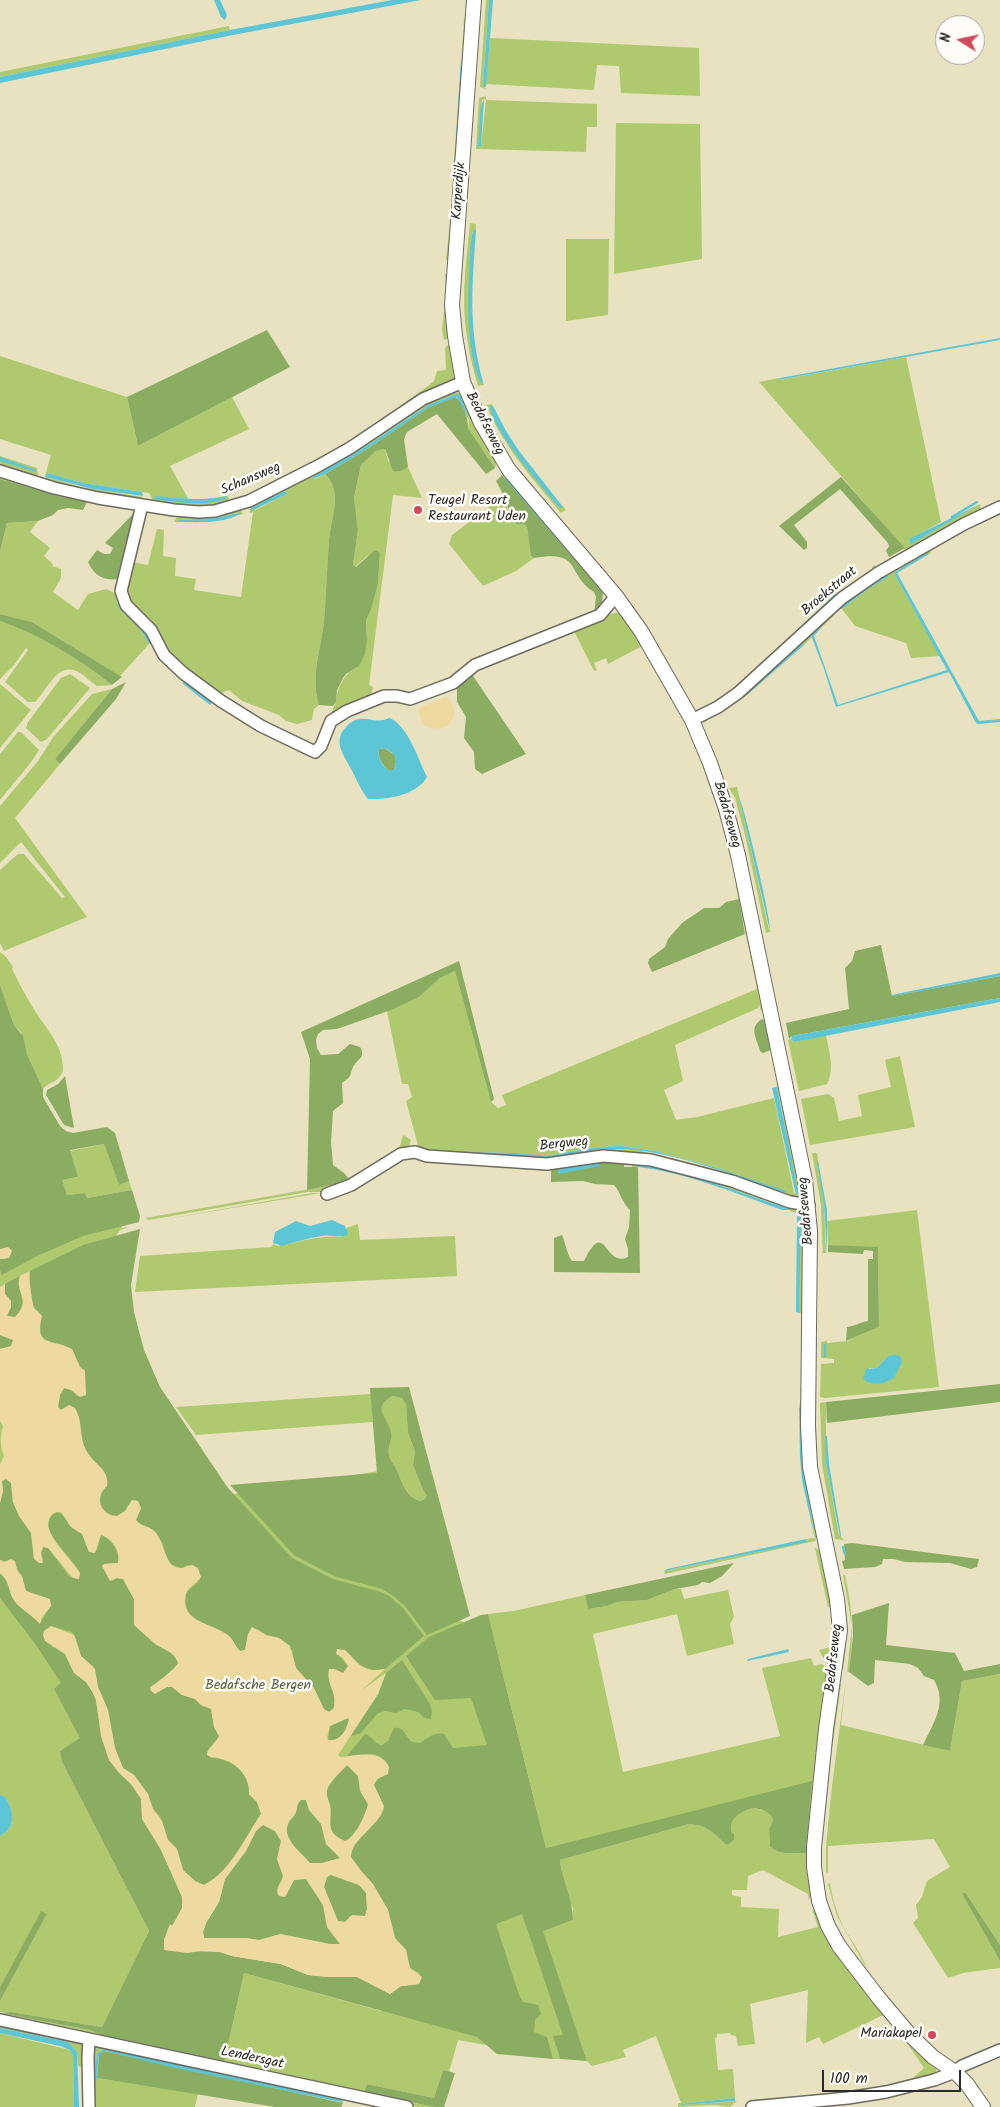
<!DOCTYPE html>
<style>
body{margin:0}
#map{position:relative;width:1000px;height:2107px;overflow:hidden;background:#e8e2c0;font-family:Kalam,sans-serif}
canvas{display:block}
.north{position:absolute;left:935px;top:15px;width:50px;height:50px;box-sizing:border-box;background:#fdfcf7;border:1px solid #a9a8a5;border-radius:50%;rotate:280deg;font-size:14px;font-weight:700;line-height:20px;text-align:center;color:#2b2b2b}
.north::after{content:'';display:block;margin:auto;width:18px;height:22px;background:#d1495b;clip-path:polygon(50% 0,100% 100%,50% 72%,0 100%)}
.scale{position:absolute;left:822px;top:2070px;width:139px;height:22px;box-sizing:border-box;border:2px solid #2b2b2b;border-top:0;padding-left:6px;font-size:15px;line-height:18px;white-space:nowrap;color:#2b2b2b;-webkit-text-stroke:4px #fdfcf7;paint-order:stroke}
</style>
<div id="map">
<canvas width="1000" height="2107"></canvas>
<div class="north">N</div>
<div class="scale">100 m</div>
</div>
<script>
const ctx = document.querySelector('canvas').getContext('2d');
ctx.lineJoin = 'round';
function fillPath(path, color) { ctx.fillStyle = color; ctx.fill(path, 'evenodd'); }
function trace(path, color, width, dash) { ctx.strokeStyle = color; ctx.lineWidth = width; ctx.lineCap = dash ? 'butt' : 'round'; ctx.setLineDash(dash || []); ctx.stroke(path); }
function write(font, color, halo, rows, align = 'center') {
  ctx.font = font + ' Kalam,sans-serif'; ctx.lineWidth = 5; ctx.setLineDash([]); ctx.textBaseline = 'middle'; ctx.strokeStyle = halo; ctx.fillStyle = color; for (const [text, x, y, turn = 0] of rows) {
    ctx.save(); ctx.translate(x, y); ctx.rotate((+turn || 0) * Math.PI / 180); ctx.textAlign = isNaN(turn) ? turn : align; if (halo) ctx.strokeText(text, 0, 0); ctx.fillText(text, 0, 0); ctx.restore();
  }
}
fillPath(new Path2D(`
 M470,0L449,338L444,340L442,330L446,291L445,274H448L449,260H446L455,176L453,175L464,20L466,16V1Z
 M486,0H489L483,84L486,89L480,87Z
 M229,26L230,30L0,77V72Z
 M490,38L699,48L700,96L621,93L619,66L597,65L594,90L486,84Z
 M486,96V100L597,104V127H587L586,152L476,149L479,98ZM484,99L486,100L481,146L479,147L482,100Z
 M616,123L700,124L702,259L614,274Z
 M470,223L476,224V230L472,233C468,289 466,328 481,384L483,382L484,385L478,386C472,365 467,344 465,321C462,289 467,255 470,223Z
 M566,239H609L608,315L566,321Z
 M448,345L451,347L456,378L453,381L320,461L316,459L352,440L428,386L434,381L437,371L446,370L445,348Z
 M0,356L127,397L138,446L232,397L249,429L170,466L189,500L154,498L200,503L228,496L230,504L200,508L155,504L149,493L83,483L47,473L46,477L81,487L143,497L141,501L47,482L45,476L51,455L0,439Z
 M906,357L941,522L909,540L912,543L980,504L981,512L876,572L872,567L875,565V567L905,550L904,548L759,382L779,378V380Z
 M451,391L462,394L497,460L495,468L468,428L469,420L457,394L428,405L365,447L313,477L315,479L325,474C343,491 331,519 329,540C327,567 326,594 324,621C321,649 310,677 319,705L314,709L312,720L297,724L286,721L279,715L242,701L229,690L218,694L174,661L127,600L124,589L132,562L148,565L157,529L164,530L163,556L176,558L175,576L196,579L194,590L241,597L253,512L250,513V505L420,405ZM285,491L287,494L253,511L269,500Z
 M492,404L493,406L490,407C508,445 530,472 557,505L563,506L566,510L561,513C533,479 503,446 486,405Z
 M385,449L388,461L405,469L408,467L422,498L393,495L369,685L373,687L370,699L329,719C331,713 335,706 336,700C339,684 344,674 359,666L367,639L366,620L371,610L378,584L380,553L367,556L355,567L353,565L358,530L354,498L361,465L376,451Z
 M0,456L37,468L38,474L34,477L0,466Z
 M0,474L98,502L99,504C65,497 33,489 0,479Z
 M505,495L507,508L516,524H524L527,527L531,556L534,558L516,571L483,586L449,544L452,535Z
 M239,508L243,514L239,515L238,513L217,518L177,520L179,522H174L178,515Z
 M38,521L30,532L50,548L44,556L53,564L52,566L61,569V578L53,592L78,610L88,594L106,589C128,597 141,623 152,642C142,628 122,614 116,599L119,608L141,630L149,644L120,676L32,622L0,614V552L7,523Z
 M928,547L931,553L895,571V575L940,656L911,658L906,643L855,626L842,609L868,589L888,577V575L858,594L839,609L838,605Z
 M830,611L835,614L804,645L802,644L747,695L709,718L705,723L703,718Z
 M622,612L644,645L608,664L606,658L594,663L597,670L594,671L573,629L610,614Z
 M0,621C41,635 78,658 112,685L97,686C90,682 85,675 78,672C57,661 47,691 35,702H28L5,682L28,650L26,648L14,665L0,679Z
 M70,674L90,688L47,739L41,742L26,728L28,722L61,678Z
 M0,684L31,710L0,748Z
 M112,689L55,759L60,764L15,818L87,917L4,951L0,943V870L18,854H24L62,898L65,897L21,842L0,863V806L38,761L54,736L92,694Z
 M18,732H21L39,750L32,761L0,800V754Z
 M737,787L769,930L772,931L766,933L745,835L735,798L729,788Z
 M739,885L763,1008L761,1011L759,1005L758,1008L675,1045L683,1081L664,1090L676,1120L697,1117L774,1098L794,1193L797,1194L779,1095L777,1087L779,1086L803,1195L799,1200L663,1160H569L428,1154L419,1149L406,1101L412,1097L408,1084H402L387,1011L419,997L440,978L455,971L491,1102L498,1108L506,1105L502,1095L757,989L760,1003L736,886ZM620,1146L655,1151L714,1167L786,1192L785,1193L708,1167L637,1150L612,1149L586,1151L558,1157L458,1152L517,1153L548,1156L584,1149Z
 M0,952L6,957L13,967L12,969C19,983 26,997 35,1011C47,1030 64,1046 63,1071C56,1085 51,1080 43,1089L27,1054L21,1032L14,1025L0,985Z
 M0,998L68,1179L78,1177L70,1151L104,1144L119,1185L129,1181L132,1190L87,1198L85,1193L67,1195L63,1184L53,1189L81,1203L130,1193L125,1221L121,1228L129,1227L120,1230L103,1256L112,1297L117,1356L132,1359L154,1411L207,1469L234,1494L379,1471L433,1607L491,1636L531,1795L550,1928L573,1920V1909L564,1886L560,1860L689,1824C706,1825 713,1832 725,1844L728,1845L734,1840V1834L731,1831C730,1817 742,1810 754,1808L769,1812C774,1819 774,1823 769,1829L770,1847C782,1856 792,1853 806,1853L812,1782L546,1848L488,1614L514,1611L585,1595L588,1609L607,1606L616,1602L647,1600L675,1589H681L684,1599L728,1590L734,1617L730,1624L734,1644L687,1656L677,1614L593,1634L623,1772L780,1736L762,1668L811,1658L814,1666L822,1664L831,1673C822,1731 814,1790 810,1848C810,1861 815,1892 809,1900L808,1894L763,1870L748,1876L747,1890H732V1895L741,1897V1907L779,1909L778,1937L818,1927L812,1909C824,1916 828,1937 836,1948C853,1976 877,2002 898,2028L897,2031L885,2016H881L823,2044L819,2037L806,2043L808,1990L750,2004L755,2044L738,2046L736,2036L731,2035L730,2033L717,2034V2037L715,2038L718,2070L733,2069L735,2098L680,2104L682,2105L737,2101L730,2107L715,2105L678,2107V2103H681L656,2036L623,2050L626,2057L592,2066L587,2061L558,1977L568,2046H556L560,2059H553L549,2046L486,2045L458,2040L449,2072L443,2070L434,2098L367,2084L365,2093L435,2107H418L0,2018V2013L90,2030L114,2040L224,2063L244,1973L381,2011L397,1990L414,1983L402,1962L392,1931L363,1916L341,1951L296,1943L233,1942L203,1937L226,1892L211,1889L177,1903L172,1931L70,1745L60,1751L62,1762L149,1931L102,2027L11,2012H0V2001L47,1914L41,1912L0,1987V1836C17,1827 14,1811 5,1797L0,1795Z
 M826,1035C829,1052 835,1069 827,1084L799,1091L788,1040L791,1039L794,1042Z
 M900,1056L915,1127L810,1145L801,1099L828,1094L834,1098L839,1121L862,1116L858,1095L891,1087L885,1060Z
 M403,1135L411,1140L409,1146L366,1174L326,1192H307L149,1220L145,1218L345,1183L394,1154L400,1146Z
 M812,1153H817L824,1205L826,1253H823V1258L821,1205Z
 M632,1162H651L796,1206L804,1211L805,1314L799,1313V1310L800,1210L797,1213L790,1211V1208C752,1197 716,1183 678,1173C664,1169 650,1164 635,1165L638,1167H632Z
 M312,1193H321L161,1220Z
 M917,1210L939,1387L825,1398L820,1397L821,1364L834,1363V1359L821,1358V1342L827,1341V1343L848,1341L856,1335L879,1326L878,1248L828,1245L827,1221ZM885,1359L889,1381L869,1383V1368H877Z
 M358,1224L360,1240L455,1236L457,1276L135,1292L140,1256L271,1247L274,1244L277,1246C300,1242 318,1235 341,1237L348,1232L346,1228Z
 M800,1388H802L817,1537L815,1541L665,1574L664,1571L806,1542L807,1539L813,1538L815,1539L805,1476L802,1408H799L802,1390L800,1391Z
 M371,1394L373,1422L196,1435L176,1407Z
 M392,1396L402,1398L406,1405L408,1433L415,1451L413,1465L423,1490L428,1495L425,1499L420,1501C405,1497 402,1481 396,1468C394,1464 390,1460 389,1455C388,1448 391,1442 391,1436C391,1419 369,1410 392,1396Z
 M826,1402V1463L839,1535L844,1540L835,1539L822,1464L820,1406V1403Z
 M815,1548L821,1551L835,1626L831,1661L824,1659L819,1650L831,1647L833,1632L831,1607H828Z
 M843,1575H845C853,1612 854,1634 849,1672H847L852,1626Z
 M835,1576H839C847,1610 849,1635 843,1670L839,1667Z
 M1000,1674V1945L965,1892L962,1894L1000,1961V1968L963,1973L948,1978L913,1923L918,1918L916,1905L922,1897L927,1881L950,1867L934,1839L828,1846V1873L826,1872V1846L832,1786L846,1680L841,1725L950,1751L962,1681Z
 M841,1684L831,1757L823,1840L820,1838L837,1685Z
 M830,1883C832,1897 836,1911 842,1924C850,1940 862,1953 867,1969L837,1916L828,1884Z
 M0,2023L80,2042L84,2049L85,2068L78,2066L77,2052L68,2042L0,2028Z
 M0,2033L70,2050L73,2056L74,2107H0Z
 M903,2037L907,2038L937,2067L936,2073L885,2090L752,2105L749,2100L806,2096L883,2086L913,2078L924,2068Z
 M99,2045L344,2096L343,2103H340L342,2100L288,2087L105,2049L97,2053L95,2078H90L91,2053Z
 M97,2078L198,2094L195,2107H94V2079Z`), '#afc96f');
fillPath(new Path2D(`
 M267,330L290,367L138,446L127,397Z
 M455,397C463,401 468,418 468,428L495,468L486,474L437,414L407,432L404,439L408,467C403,471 399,472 393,471L385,449L376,451L361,465L354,498L358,530L353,565L356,567L375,550L380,553L378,584L371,610L366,620L367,639L365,654L359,666L346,674L343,678L337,690L336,702L333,706L319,705C310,677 321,649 324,621C326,594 327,567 329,540C331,519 343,491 325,474L367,449L429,407Z
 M502,475L603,592L602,603L594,614L596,597L594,592C566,575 583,549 534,558L531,556L527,527L524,524H516L510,520C511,511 501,489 496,481Z
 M841,477L905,548L889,557L886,551L889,546L888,543L840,489L794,525L807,542V548L804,550L779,526Z
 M0,479L54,495L87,502L83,510L68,508L58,510L53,515L38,521L7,523L0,552Z
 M133,514L117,579C103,581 94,575 88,562L97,550L104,554H110L113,548L105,543Z
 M0,614L32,622L122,677L112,685C78,658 40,635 0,621Z
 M471,673L526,754L482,774L475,769L474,752L464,738L466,717L457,702V683Z
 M126,682L116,699L60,764L55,759L112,689Z
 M384,748L395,755L396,762L394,770L390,771C383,767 377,757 379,749Z
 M739,899L745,934L652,972L648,963L649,959L665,947L668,939L682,923L704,908H719L726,902Z
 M881,945L892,996L1000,976V998L792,1036L789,1039L786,1023L849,1009L845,968L852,961L855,951Z
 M459,961L494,1099L491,1102L455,971L440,978L419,997L391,1010L337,1029L323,1030L318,1034L316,1040L317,1048L321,1055L338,1054L350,1044L360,1047C366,1058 358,1058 353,1067C349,1077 352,1076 342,1083L343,1103L333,1111L331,1142L333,1165L344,1173L351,1181L307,1190L310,1059L301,1032Z
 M0,985L14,1025L23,1036L27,1054L43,1089V1097L60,1126L66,1131L73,1133L107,1127L115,1133L129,1181L119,1185L104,1144L70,1150L78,1177L62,1180L67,1195L85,1193L87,1198L132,1190L140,1216L139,1222L83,1236L35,1257L2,1275L0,1270V1259H6L3,1249H0Z
 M762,1019L764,1020L771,1050L763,1053L760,1051C757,1038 748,1028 762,1019Z
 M65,1076L74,1128L64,1125L46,1095L47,1090L58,1084Z
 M624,1162V1167H638L640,1273L554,1272V1238L562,1235C566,1244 566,1252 572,1261H584C606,1216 604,1269 628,1257V1249L625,1239L629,1227L630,1210C622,1203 621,1193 614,1185L595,1184L583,1181L551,1182V1168L559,1169L558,1173L599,1163Z
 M140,1229L131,1285L134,1312L144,1350L160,1387L228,1488L292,1558L333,1579L381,1592L389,1596L403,1608L424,1636L385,1669L372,1670L357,1664L345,1650L339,1656L348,1666V1669L343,1673L337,1670H329C326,1685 341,1697 332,1711L327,1712L324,1709L296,1668L292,1650L279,1638L266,1635L258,1629L248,1634L245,1650L240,1651C236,1648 234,1642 230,1638C212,1623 181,1625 186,1593L198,1582L188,1565L182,1568L170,1564L167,1560L163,1544L153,1530L143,1526L136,1520L141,1508L128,1505L125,1511L117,1516C112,1516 107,1514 104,1510C90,1494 111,1490 107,1479C104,1470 93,1462 88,1454C80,1443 80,1429 79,1416L66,1407L61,1410L58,1407L60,1395L64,1388L72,1390L77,1396L86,1393L84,1385L85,1371L80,1367L72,1349C62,1343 40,1345 39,1330C39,1324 42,1320 41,1314L34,1308C32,1301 28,1277 30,1271L83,1245Z
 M828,1245L878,1247V1248L879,1327C867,1331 857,1336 846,1341L847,1327C856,1326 860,1322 868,1321V1259H873V1251L864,1250L863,1254L828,1252Z
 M20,1276C14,1293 32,1299 15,1317L8,1318L7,1314L11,1307V1301L5,1294V1284Z
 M0,1335L13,1340L11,1346L0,1349Z
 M1000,1384V1402L827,1423L826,1402Z
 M409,1387L470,1616L427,1635L405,1606L392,1595L382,1589L334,1576L294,1555L230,1485L377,1473L370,1388ZM392,1396L402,1398L406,1405L408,1433L415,1451L413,1465L423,1490L427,1495L425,1499L420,1501C405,1497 402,1481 396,1468C394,1464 390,1460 389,1455C387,1447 393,1440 391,1432C388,1417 371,1409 392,1396Z
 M6,1479L11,1483L13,1502L19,1516L31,1533L34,1559L43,1560L41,1553L43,1547L48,1548L69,1576L78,1579L80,1573C71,1556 55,1545 48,1527L50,1516L57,1512L65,1516L71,1527L82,1534L89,1552L97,1550L101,1535C111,1538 121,1553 118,1563L104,1564L112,1581L117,1578L123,1579L134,1599V1625C140,1631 147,1636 153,1642C162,1650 174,1650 178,1663C177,1667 156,1684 151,1687H172L182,1695L195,1699L201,1705L211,1709L214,1727L219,1736L217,1741L207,1751L211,1758C224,1758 241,1766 248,1779C250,1783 249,1789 249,1795L257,1802L261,1814C244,1838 231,1871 204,1885L195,1881L183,1870L177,1849L168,1840L160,1816L153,1809L148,1794L134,1775L123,1768L115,1748L108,1710L98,1687L93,1666L81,1656L76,1638L72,1632L51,1626L52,1647L60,1649L65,1654L74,1673L86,1682L93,1693L96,1700L101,1736L109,1760L131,1784L141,1799L142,1819L161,1850L182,1897V1908L175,1923L171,1926L170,1925L164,1940L165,1950L220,1952L232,1956L281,1964L308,1975L328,1977H357L390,1994L401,1986L416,1985L420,1973L410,1968L406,1950L395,1938L388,1910L373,1884L362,1872L351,1857C351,1840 377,1827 384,1809L374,1785L375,1782L381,1777L386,1761L375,1754L347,1756L365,1734C373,1736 374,1745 382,1745L388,1741L394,1728C405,1726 405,1737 412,1742L420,1743C429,1738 433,1732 444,1734L453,1748L487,1745L471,1698L435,1700L406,1656L429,1637L481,1615L488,1614L546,1848L812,1781L806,1853C792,1853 782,1856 770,1847L769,1829C779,1816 767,1810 754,1808C743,1810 730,1817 731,1831L734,1834V1840L728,1845L725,1844C713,1832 706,1825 689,1824L560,1860C562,1882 573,1898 573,1920L543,1931L587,2061L560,2059L553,2036L563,2035L522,1914L496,1924L519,1995L523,2002L538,2005L541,2014L535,2020L534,2032L547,2037L553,2059L497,2054L477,2037L244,1973L224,2063L114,2040L90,2030L0,2013L11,2012L102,2027L149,1931L62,1762L60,1751L80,1738L54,1689L61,1683L36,1645L0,1598V1573C9,1580 8,1589 13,1598C20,1608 31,1614 40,1623L51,1606L37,1596L26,1591L16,1565L0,1560V1503L3,1491L2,1481Z
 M852,1543L979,1559L977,1567L971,1569L950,1563L905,1562L894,1559H883L882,1564L875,1567L844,1569L842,1561L845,1560L844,1544Z
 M734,1563L722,1576L710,1583L702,1582L698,1585L675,1589L647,1600L617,1602L607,1606L588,1609L585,1595Z
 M889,1603L886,1645L955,1653L964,1671L1000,1664V1674L962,1681L950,1751L923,1745C933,1723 948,1704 934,1680L924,1676L918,1668L910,1664L875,1660L874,1683L868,1686L849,1672L853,1636L852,1615Z
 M402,1660L430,1704L432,1711L431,1719L424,1718L418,1712L405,1709L396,1713L385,1711L378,1713L361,1733L351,1736L378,1694L386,1673Z
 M348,1718L349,1719C347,1729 341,1743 328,1740L330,1726Z
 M347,1765L358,1776L362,1794L368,1804C366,1814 355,1838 345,1841C324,1832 333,1821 330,1805C329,1800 326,1795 327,1790C330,1781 341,1772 347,1765Z
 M301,1800H306L309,1810L321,1824L326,1844L341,1858L322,1863H310C301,1852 282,1840 288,1823C290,1819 293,1818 295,1814C298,1809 296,1804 301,1800Z
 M263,1825L275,1831L281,1841L277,1859L283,1876L278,1886L287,1894L294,1880L306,1879L323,1905L331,1933L340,1944H330L281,1934L259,1940L246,1938H204L203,1932L206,1923L219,1902L225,1879L246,1851L256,1831Z
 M331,1875L359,1885L366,1893L367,1909L365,1916H350L345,1922L338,1921L324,1887L327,1877Z
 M965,1892L1000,1945V1961L962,1894Z
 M41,1911L47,1914L0,2001V1987Z
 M104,2051L343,2103L341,2107H275L97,2078L99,2054Z
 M443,2070L455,2073L444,2107H435L364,2093L367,2084L434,2098Z`), '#8bad62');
fillPath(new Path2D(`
 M446,697C465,712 448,740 422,724L418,708Z
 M8,1247L12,1251L9,1258L0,1259V1249Z
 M30,1271C28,1277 32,1301 34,1308L42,1316C34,1348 52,1338 72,1349L80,1367L85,1371L86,1395L80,1397L71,1390L64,1388L60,1395L58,1407L61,1410L69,1405L75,1408C83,1421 79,1437 86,1450C93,1464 110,1469 107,1486C94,1497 100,1515 117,1516L125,1511L132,1500L138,1501L141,1508L136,1520C141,1527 147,1525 153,1530C165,1538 164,1570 181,1568C185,1568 188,1565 192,1565L198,1568L201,1577C197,1584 188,1586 186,1594C178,1623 215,1623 229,1636C234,1640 235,1647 240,1651L245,1650L248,1634L252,1627L266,1635L279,1638L290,1646L296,1668L314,1688L324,1709L329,1712L334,1708C337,1689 326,1686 329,1669H334L343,1673L348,1666L343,1658L336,1654L337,1649L345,1650C354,1658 359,1668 372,1670C377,1671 380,1669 385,1669L362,1690L386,1673L378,1694L338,1755L340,1757C357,1756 380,1748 389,1767L388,1774L377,1779L374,1785L384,1806C380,1827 351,1838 351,1857L362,1872L373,1884L388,1910L395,1938L406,1950L410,1968L422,1977L419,1984L401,1986L390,1994L357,1977H328L308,1975L281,1964L232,1956L220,1952L209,1950L187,1953L164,1950V1940L170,1924L172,1926L182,1908V1897L161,1850L142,1819L141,1799L131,1784L119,1773L109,1760L101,1736L96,1700L93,1693L86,1682L74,1673L65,1654L45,1641L43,1635L44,1631L51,1626L74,1635L81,1656L95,1669L98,1687L108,1710L115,1748L123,1768L134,1775L148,1794L153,1809L162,1821L168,1840L177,1849L183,1870L195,1881L204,1885C230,1872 245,1838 261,1814L257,1802L249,1794C250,1778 238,1763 222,1759C216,1757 211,1758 207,1755C207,1748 216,1743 219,1736L214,1727L211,1709L201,1705L195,1699L182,1695L172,1687H167L155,1694L151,1691L150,1687C155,1685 177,1667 178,1663C174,1650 162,1650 153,1642C147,1636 140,1631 134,1625V1599L123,1579L117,1578L110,1581L102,1566L104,1564L118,1563C121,1552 112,1538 101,1535L95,1553L89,1552L82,1534L71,1527L61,1512C57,1512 54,1512 51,1516C38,1531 73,1560 80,1573L79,1579L73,1578L48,1548L43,1547L41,1553L43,1563H39L34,1559L31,1533L19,1516L13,1502L11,1483L6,1479L2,1481L3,1491L0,1503V1465L4,1456C0,1446 0,1437 3,1426L0,1421V1349L11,1346L13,1340L0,1335V1287L5,1284V1294L11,1301V1307L7,1316L15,1317C33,1299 14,1293 20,1276ZM348,1718L349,1719C347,1730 340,1742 328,1740L327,1738L330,1726ZM347,1765L358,1776L360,1791L368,1804C366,1814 355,1838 345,1841C323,1832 333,1821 330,1805C328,1800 326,1795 327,1790C330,1781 341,1772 347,1765ZM301,1800H306L309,1810L321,1824L326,1844L340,1858L322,1863H310C301,1852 282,1839 288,1824C290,1819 293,1818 295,1814C298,1809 296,1804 301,1800ZM263,1825L275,1831L281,1841L277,1859L283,1876C282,1884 274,1888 279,1896L285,1897L294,1880L306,1879L323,1905L327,1927L340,1944H330L280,1934L259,1940L246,1938H204L203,1932L206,1923L219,1902L225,1879L246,1851L256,1831ZM331,1875L359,1885L366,1893L367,1909L365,1916L352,1915L345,1922L338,1921L324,1887L327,1877Z
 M11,1559L15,1561L17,1570L22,1576L26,1591L50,1599L51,1606L42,1617L40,1624C33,1616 21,1609 15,1602C8,1592 10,1581 0,1573V1560L4,1562Z`), '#eeda9e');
fillPath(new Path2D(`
 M214,0H220L227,15L225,20L221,17Z
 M392,0H421L233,35L0,83V77L230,30Z
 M489,0H493L486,87H484L483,84Z
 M463,60L456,165L454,170L460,74L461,61Z
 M484,99L481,146L478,147L481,105Z
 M474,230H476C472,287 468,326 483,382L481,384C465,349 468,294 470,256C471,248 470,237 474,230Z
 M1000,338V340L778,380L780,378Z
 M457,394L461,397L469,420L457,397L429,407L367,449L325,474L313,479L314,476L365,447L428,405Z
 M490,406H493L506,431L519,451L563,507L560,508L557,505C540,484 492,430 490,406Z
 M0,457L36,470V472L0,461Z
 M47,473L83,483L142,492L143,496L93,489L46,477Z
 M504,478L510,480L577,561H576Z
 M285,491L287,494L251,511V508Z
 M156,496C180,499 202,501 226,496L227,498C209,507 174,502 154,499Z
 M980,504L911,544L909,539Z
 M238,513L240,514C222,524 199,522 179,522L177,520L217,518Z
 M927,553L929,554L897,573L979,721L1000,719V722L979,724L976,723L949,672L836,707L824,669L812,638V635L826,621L814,636L838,705L947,670L895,575V572Z
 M888,575V577L868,589L842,609L840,608L858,594Z
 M835,594L836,595L781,648L780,646Z
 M115,599L120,608L143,630L152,642L149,644L141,630L119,608Z
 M802,644L804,645L747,695V694Z
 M186,682L212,703L210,705L182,683Z
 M389,718C408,725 418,759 427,777C417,795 387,800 368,799C360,789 357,780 351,769C344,755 332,741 346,727C349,723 354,720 359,719C370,717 376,724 389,718ZM382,748C394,751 399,758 394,770L390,771C383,767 377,758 379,750Z
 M739,797C744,806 772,922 770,931Z
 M1000,973V976L893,996L891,995Z
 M1000,998V1002L794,1042L791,1039L792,1036Z
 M777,1087L798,1192L796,1195L772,1088Z
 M620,1146L655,1151L714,1167L786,1191L785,1193C731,1175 669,1148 612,1149C593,1149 575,1155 556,1157C541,1159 471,1156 458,1152L517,1153L548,1156L584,1149Z
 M818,1161L827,1210V1253L824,1205L817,1162Z
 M599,1163V1166L559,1174L558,1173L559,1169Z
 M635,1165L655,1167L698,1178L792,1210H782C735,1193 688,1173 638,1167Z
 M799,1210L801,1214L799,1313L796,1312L797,1211Z
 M332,1220L345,1226L348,1232L347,1235C338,1239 331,1234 322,1236C309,1238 295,1242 282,1246L273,1243L275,1232L296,1221L310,1226Z
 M895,1355L900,1356L902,1362L894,1378C884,1384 873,1387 863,1379L866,1369L877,1368L888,1356Z
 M799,1408H802L805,1476L815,1539L802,1480L800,1458Z
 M825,1436H827L829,1464L841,1535L840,1537L826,1463Z
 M806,1539L807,1542L664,1571L667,1569Z
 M788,1649L789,1652L747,1661L748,1659Z
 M0,1795L5,1797C14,1811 17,1827 0,1836Z
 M0,2028L68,2042L77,2052L79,2107H74L73,2056L70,2050L60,2046L0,2033Z
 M105,2049L341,2098V2102L175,2068L105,2051L99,2054L97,2079H94L97,2053Z
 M735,2098V2101L682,2105L680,2104Z`), '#5cc6d7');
trace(new Path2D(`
 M952,517L977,502
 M825,1356V1345
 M843,1547L845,1554`), '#5cc6d7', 2.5);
const minor = new Path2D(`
 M0,471L54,488L98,498L174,510L199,512L215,511L249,501L318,466L350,448L423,399L463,382
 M142,505L121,591L126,605L151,630L164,655L183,673L221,701L261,726L315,752L321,746L331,721L347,711L384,696H397L410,699L453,683L475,665L600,615L616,596
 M692,720L718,707L738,693L842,598L878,573L964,524L1000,507
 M327,1194L351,1185L401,1154L415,1152L427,1156L547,1164L603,1156L651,1160L732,1181L790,1202L809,1205
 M0,2020L407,2107
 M89,2107L88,2057L89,2040
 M752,2107L848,2098L886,2092L934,2080L955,2072L962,2066L1000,2050`);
const tertiary = new Path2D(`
 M474,0L452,305L455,336L463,382L481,423L509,470L616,596L641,631L692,720L710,763L726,809L738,855L805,1180L810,1231L808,1426L810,1467L837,1599L840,1630L826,1729L814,1847V1867L819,1901L828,1926L839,1946L878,1997L910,2035L933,2057L955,2072L967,2084L983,2107`);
trace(minor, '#6d6b5f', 14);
trace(tertiary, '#6d6b5f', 16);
trace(minor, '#fff', 11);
trace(tertiary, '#fff', 14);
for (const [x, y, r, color] of [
 [418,510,5,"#d1495b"],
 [932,2035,5,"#d1495b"]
]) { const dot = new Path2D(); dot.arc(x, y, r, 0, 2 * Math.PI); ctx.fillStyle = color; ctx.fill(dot); trace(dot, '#fdfcf7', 2); }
write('14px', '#2b2b2b', '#fdfcf7', [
 ["Karperdijk",460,191,-86],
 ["Bedafseweg",484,424,63],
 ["Schansweg",251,480,-23],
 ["Broekstraat",830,592,-40],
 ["Bedafseweg",726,815,74],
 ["Bergweg",564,1145,-6],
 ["Bedafseweg",807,1211,-95],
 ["Bedafseweg",835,1658,-84],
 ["Lendersgat",252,2059,12]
]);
write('14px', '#2b2b2b', '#fdfcf7', [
 ["Teugel Resort",428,502],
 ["Restaurant Uden",428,518],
 ["Mariakapel",922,2035,"right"]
], 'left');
write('14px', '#535a3f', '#fdfcf7', [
 ["Bedafsche Bergen",258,1687]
]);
</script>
